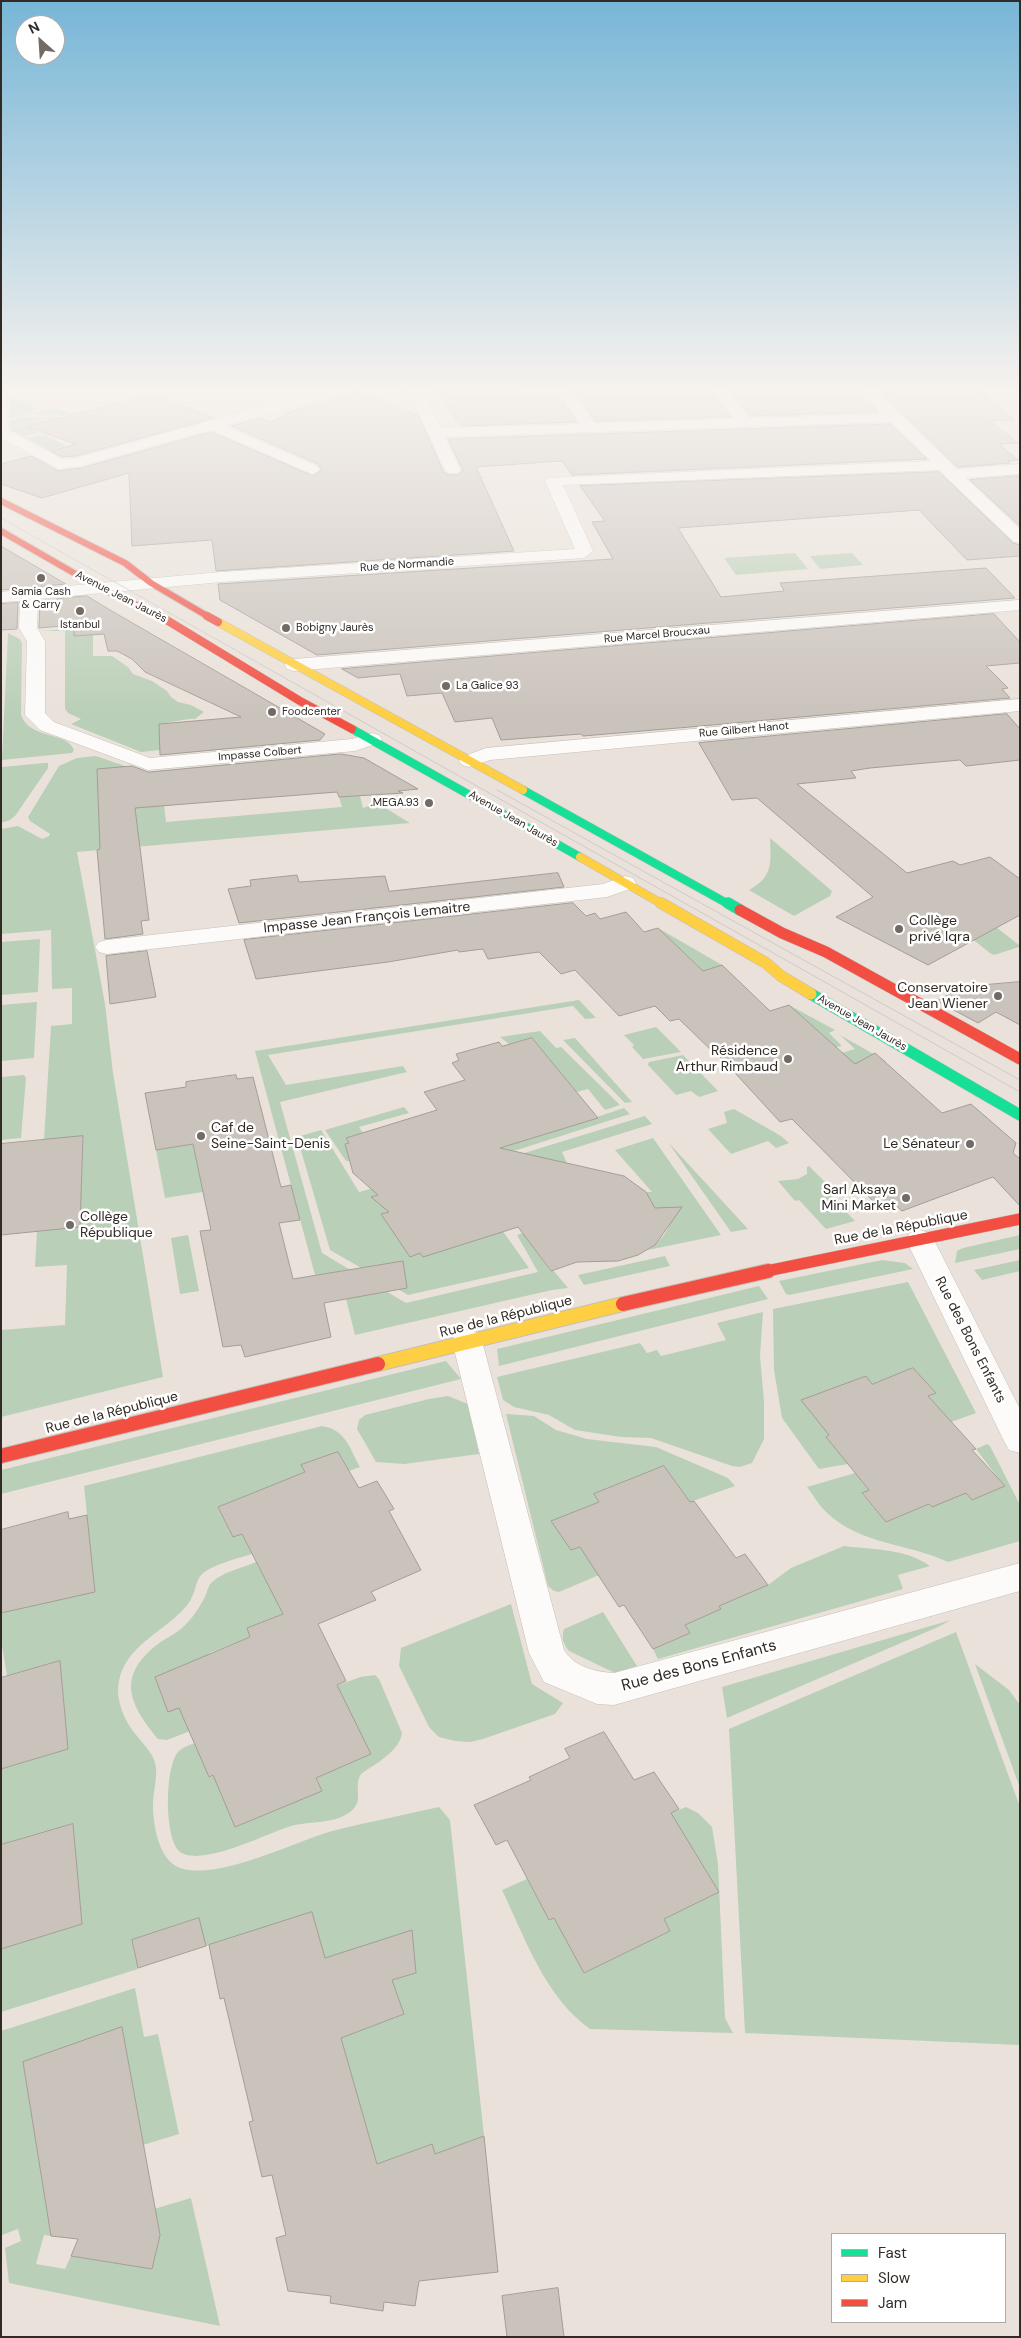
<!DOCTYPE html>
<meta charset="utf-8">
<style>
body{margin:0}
#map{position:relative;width:1021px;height:2338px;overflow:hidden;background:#eae2da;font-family:"DM Sans",sans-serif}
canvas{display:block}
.frame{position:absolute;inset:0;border:2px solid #312a25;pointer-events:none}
.legend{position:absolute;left:831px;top:2233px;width:175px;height:90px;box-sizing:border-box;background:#fff;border:1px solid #adaaa8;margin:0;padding:6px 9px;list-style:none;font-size:15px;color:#312a25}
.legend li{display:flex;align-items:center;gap:10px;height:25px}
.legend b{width:25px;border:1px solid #adaaa8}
.north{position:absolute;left:15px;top:15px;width:50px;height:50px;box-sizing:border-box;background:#fff;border:1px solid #adaaa8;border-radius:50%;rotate:334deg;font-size:14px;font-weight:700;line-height:20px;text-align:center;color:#312a25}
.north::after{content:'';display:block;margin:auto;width:18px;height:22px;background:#726a64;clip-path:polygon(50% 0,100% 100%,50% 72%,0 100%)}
</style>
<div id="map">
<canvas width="1021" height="2338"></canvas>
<div class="frame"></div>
<ul class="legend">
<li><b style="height:6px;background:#16e098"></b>Fast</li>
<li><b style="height:6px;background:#ffcf43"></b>Slow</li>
<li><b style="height:6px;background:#f24e42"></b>Jam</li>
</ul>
<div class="north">N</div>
</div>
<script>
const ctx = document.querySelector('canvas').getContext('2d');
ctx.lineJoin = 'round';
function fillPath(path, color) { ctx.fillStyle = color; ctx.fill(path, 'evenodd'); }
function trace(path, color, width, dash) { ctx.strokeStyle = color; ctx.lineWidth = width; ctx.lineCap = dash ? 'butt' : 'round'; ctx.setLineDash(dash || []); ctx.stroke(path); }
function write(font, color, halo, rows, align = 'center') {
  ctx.font = font + ' "DM Sans",sans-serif'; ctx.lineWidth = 5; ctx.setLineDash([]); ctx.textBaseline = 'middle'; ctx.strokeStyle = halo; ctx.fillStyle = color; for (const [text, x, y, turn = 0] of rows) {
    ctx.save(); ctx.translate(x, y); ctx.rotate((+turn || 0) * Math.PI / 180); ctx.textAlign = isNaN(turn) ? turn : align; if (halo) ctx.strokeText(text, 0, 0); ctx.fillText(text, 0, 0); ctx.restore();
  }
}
fillPath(new Path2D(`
 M11,397H13L38,409L9,419Z
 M54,407L69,414L78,412L85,415H26Z
 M22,417H75L105,447L50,420L28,426L38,432L24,437L11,430L10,421Z
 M44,435L65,445L50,451L26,438Z
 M795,553L808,569L736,575L724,558Z
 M852,553L863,565L820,569L810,556Z
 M93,627V656H112L128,667L133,674L152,681L167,691L171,697L178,702L191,705L204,712L195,719C190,718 168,723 159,724L160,750L141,752L71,724L81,719L68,713L65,709V631H41Z
 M8,633L20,639L22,643L21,715C30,740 67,731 74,750L72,753L2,760Z
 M96,756L125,766H132L135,775L164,805L166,822L342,807L339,797L360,796L363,808L377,803L410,823L77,852L105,1004L113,1073L163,1377L1,1417V1330L65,1325L67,1265L35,1267L37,1231L80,1226L83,1137L44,1140L51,1026L72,1024V988L52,989L51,930L1,934V829L18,826L42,839L49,836L50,834L30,821L28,817L59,766L77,758Z
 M44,763H48V768L15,816L10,820L1,823L2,767Z
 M770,838L832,891L830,896L794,916L749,890C773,877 771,863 770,838Z
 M936,880L1019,945V947L994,955L990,953L908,888Z
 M658,928L722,965L703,971Z
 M40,939L38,992L1,995V942Z
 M579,1000L596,1018L585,1019L573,1006L268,1055L286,1085L403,1066L407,1072L280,1102L322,1253L406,1303L538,1272L517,1235L523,1233L550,1271L553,1270L568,1288L552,1290L355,1335L346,1299L349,1270L315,1275L255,1051Z
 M37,1002L34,1058L1,1061V1005Z
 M789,1005L835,1030L829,1033L842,1046L836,1047Z
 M656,1027L681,1052L643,1059L632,1047L634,1045L624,1035Z
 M540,1031L556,1048L561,1047L620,1105L605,1110L588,1089L577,1092L532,1038L509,1044L500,1037Z
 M840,1035L886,1061L843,1075L825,1058L855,1049Z
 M575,1038L632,1102L625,1103L563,1040Z
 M683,1055L718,1091L699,1097L691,1091L676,1095L648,1065L649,1062Z
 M24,1075L26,1078L21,1138L1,1140V1077Z
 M484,1085L527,1140L624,1108L630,1114L492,1158Z
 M404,1107L409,1113L359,1127L366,1137L357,1140L354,1135L346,1138L349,1143L345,1144L355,1161H346L325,1130Z
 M734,1109L781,1136L789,1143L776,1148L768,1141L731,1154L708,1129L727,1123L724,1112Z
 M645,1116L652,1124L562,1152L571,1172L495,1162Z
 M321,1130L359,1192L374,1188L379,1194L372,1197L390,1212L394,1233L410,1256L420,1253L423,1257L448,1244L452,1248L476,1236L480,1239L485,1206L529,1268L408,1295L330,1250L297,1137Z
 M653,1138L721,1235L648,1250C663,1239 673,1227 672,1208H653L646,1192H652L615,1150Z
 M668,1142L748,1229L731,1232Z
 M193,1144L203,1192L165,1198L156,1150Z
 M809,1166L827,1184L825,1190L855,1221L826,1229L799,1200L795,1201L778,1181L798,1179L807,1174V1167Z
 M188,1235L199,1291L180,1294L171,1238Z
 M1020,1235V1249L955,1263L957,1251L963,1248Z
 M665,1256L670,1266L584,1285L578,1275Z
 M882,1260L905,1263L913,1269L789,1295L786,1294L779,1281Z
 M1020,1260V1271L982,1280L974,1270Z
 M908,1282L976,1413L951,1422L928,1396L935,1393L913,1368L872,1384L865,1377L829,1435L826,1437L848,1464L819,1469L782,1418L774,1370L773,1309Z
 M759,1286L768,1299L499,1366L497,1349Z
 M763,1312L760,1356L764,1402V1439L752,1463L740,1467L732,1466L651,1438L621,1437L575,1430L549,1415L514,1407L503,1400L497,1377L640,1343L647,1353L657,1350L661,1356L726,1340L717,1323Z
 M446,1361L461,1379L1,1494V1470Z
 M448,1396L468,1404L479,1454L404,1464L376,1462L357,1429L359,1420L365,1415L429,1399Z
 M506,1414L534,1416L556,1430L587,1439L656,1447L728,1478L735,1486L690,1502L664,1466L594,1494L599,1502L552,1521L571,1550L580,1547L599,1575L559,1592L554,1591L548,1586Z
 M322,1426C346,1430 349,1447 360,1467L349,1471L338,1452L302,1465L305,1472L218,1507L233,1537L242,1534L252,1554C236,1559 217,1563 203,1573C196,1579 196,1589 192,1597C190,1602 185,1608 181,1612C160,1633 125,1648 119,1681C115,1700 125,1722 137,1736C145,1746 155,1755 156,1768C157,1780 153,1793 153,1805C153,1825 159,1861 180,1868C219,1881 293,1842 332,1831C368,1822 404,1815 439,1807L450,1820L484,2136L435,2154L431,2144L377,2164L341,2038L404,2014L392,1980L416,1973L412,1931L322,1961L312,1913L206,1946L198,1918L132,1940L138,1969L1,2012V1949L82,1924L73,1824L1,1845V1769L68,1749L60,1661L7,1676L1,1639V1613L95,1591L84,1486Z
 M987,1444L990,1446L1020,1505V1541L948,1562C908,1543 860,1545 826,1512C819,1505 813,1495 807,1487L855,1473L869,1490L862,1494L886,1522L929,1504L966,1493L972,1500L1004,1486L976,1449Z
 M844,1546C873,1550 905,1548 930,1566L898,1575L903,1589L658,1659L653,1649L690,1633L685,1625L721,1609L719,1606L768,1585L791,1568Z
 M256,1562L272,1592L287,1612L247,1628L250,1637L209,1653L210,1655L180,1707L190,1731L167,1740L158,1739C131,1706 116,1679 154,1647C162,1640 174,1635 182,1628C192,1619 199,1608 205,1597C207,1593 208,1586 211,1583C222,1572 242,1568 256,1562Z
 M511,1604L532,1684L563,1703L555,1714L483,1739L470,1742L455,1741L439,1737L429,1727L399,1666L401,1648Z
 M603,1612L637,1666L615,1673L569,1651C563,1643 561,1638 564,1629Z
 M951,1620L938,1627L727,1718L722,1687Z
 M956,1632L1020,1807V2045L745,2033L729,1729Z
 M975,1664L1009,1690L1020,1705V1788Z
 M375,1675L379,1679L402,1733C400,1751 375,1764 361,1774C352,1789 367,1802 347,1814C331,1824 309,1821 291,1826C270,1832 199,1869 179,1851C164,1836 165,1767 178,1752C183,1747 189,1745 195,1743L209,1777L213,1775L235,1827L322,1791L316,1778L371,1754L353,1718L331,1688L360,1677Z
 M686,1807L698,1813L712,1827L718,1864L725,2018L733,2033L590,2029C545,1997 525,1938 502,1890L527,1879L549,1920L554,1918L584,1973L670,1931L664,1919L719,1892L694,1851L662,1817Z
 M135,1988L144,2037L158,2034L179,2134L143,2145L122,2028L23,2062L51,2236L44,2235L36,2264L65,2269L71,2256L152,2269L160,2235L154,2209L191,2198L220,2326L9,2283L5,2248L21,2241L18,2229L2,2235L1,2223V2031Z`), '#bacfb7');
const building = new Path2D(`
 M438,390H515L518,395L557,393L577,422L461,426Z
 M587,390H709L731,417L595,421L575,391Z
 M729,390H857L879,412L751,416Z
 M878,390H980L1014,420L990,421L1018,443L999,444L1018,460L1008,461L1010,463L958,467Z
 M359,392L418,415L443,471L448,475H458L463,470L448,439L890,424L927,459L572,475L562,461L476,467L514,551L216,571L212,540L132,546L129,473L42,498L1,484V464L31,456L58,471L82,468L211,432L313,476L321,470L318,464L232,426L261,418L270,422L293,411Z
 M154,394L214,418L76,456L62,457L51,451L76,444L27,427Z
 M939,472L1013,543L1020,545V556L967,560L919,510L678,528L721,597L784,591L780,583L986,568L1015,598L317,655L220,600L218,584L613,559L592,522L605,521L580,486Z
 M1020,476V526L970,480Z
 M1,546L59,580L66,584L1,590Z
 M87,596L110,610L325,734L320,740L160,755L159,724L241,717L145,672L132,659L117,651H108L104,634L74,636V625L39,628L40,601Z
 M18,603L17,629L1,630V604Z
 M994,614L1020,642V663L986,666L1008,688L1002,689L1010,698L690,727L583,736L581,734L501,740L492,718L455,722L442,693L407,696L400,674L358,678L342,669Z
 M1007,714L1020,729V760L966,766L960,760L870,768L851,771L856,778L797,784L907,873L953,861L960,865L990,857L1020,879V915L928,965L836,917L873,897L757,798L732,800L699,743Z
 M341,754L364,758L418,789L398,791L403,793L339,797L337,792L135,808L149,920L141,921L143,934L105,939L97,850L100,849L97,769L132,766L148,772Z
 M558,873L564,887L239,923L228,889L251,886L250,880L297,875L299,882L385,876L389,891Z
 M573,903L586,916L595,913L600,919L626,912L644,932L658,928L703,971L722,965L770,1011L789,1005L855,1064L875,1053L942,1113L971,1104L1016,1143L1013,1153L1020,1159V1206L993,1177L902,1211L893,1203L879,1207L792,1119L780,1122L714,1050L712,1051L679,1019L670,1021L655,1006L619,1016L575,970L561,974L539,952L488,959L483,949L459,952L458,950L388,962L256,979L244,940Z
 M147,951L156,997L110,1004L106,956Z
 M1020,982V1025L996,1012L978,1023L937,1001L955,991L951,988Z
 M532,1038L598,1118L500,1148L624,1176L646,1192L655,1208L682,1207L655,1245L638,1255L618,1261L577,1262L551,1271L518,1227L423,1257L420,1253L410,1257L381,1214L389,1212L371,1197L378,1195L353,1173L345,1144L349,1143L346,1138L437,1110L424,1092L465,1080L452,1063L459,1060L456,1054L499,1042L502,1046Z
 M236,1075L237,1079L253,1077L281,1187L291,1185L300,1220L279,1223L293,1279L403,1261L407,1288L324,1303L331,1337L245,1357L241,1345L223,1347L200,1231L211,1230L193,1144L156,1150L145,1093L186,1087V1082Z
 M83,1136L80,1227L1,1235V1144Z
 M913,1368L936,1393L928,1396L976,1449L972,1450L1005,1486L972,1500L966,1493L932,1507L929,1504L886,1522L862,1493L869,1490L826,1437L829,1435L801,1400L866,1376L872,1384Z
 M338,1452L359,1488L377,1481L394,1509L389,1511L421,1570L371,1592L376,1600L318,1624L346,1681L337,1685L371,1754L316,1778L322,1791L235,1827L213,1775L209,1777L179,1708L168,1712L155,1677L250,1637L247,1628L283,1614L242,1534L233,1537L218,1507L305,1472L301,1465Z
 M664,1466L690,1502L694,1501L736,1558L745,1554L768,1585L719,1606L721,1609L685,1625L690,1633L653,1649L624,1605L619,1607L580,1547L571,1550L551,1521L599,1502L594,1494Z
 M68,1512L69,1519L87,1515L95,1592L1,1613V1530Z
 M60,1661L68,1749L1,1769V1678Z
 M604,1732L634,1780L654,1772L679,1809L671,1813L719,1892L664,1919L670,1931L584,1973L554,1918L549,1920L507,1840L496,1845L474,1805L531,1780L529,1777L570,1758L565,1749Z
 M73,1824L82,1924L1,1949V1845Z
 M312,1912L325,1958L412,1930L416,1973L392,1980L404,2014L341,2038L377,2164L432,2144L435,2154L484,2136L498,2272L419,2281L415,2306L384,2302L383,2311L330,2303L331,2296L288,2291L276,2238L286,2235L272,2175L262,2177L249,2122L253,2121L224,1998L220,1999L209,1945Z
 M199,1918L206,1946L138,1968L132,1940Z
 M122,2027L160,2235L152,2269L71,2256L78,2239L51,2236L23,2062Z
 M558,2288L564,2337H507L502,2296Z`);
fillPath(building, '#cac3bc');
trace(building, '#a39d97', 1);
const street = new Path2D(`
 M1,390H8L9,430L62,459L76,458L320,390H344L342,393L226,426L317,466L320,469L317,472L312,474L211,430L82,466L59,469L1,438Z
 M408,390H422L441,428L580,424L558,390H572L594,423L735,419L711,390H726L750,418L883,414L859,390H875L957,469L1020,464V474L966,478L1020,529V543L1014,542L946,477L940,470L563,485L593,551L584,558L221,582L38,599L37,628L45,641V713L54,722L150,758L352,739L372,733L379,735L382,739L379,743L355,751L148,770L40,730L25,715L27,641L19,628L20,601L1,602V592L221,572L575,549L545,481L547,478L931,461L891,422L445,437L461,470L458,473H448L445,470Z
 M1020,600V610L294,671L287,669L285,665L287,661L294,659Z
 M1020,699V711L490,760L469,767L462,765L459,761L462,757L486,748Z
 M625,876L633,878L636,883L633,888L607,897L107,954L99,952L95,947L99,942L107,940L603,884Z
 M920,1230L930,1233L934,1240L1020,1409V1453L1009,1450L1004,1441L906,1240L910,1233Z
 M467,1330L478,1333L482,1341L564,1650C574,1667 596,1672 614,1673L1020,1563V1591L614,1705L597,1704L544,1682L529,1653L452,1341L456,1333Z`);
const fastFar1 = new Path2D(`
 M352,729L580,857
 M523,790L730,905`);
const fast = new Path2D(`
 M728,903L740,910
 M811,994L1020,1115`);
const slowFar2 = new Path2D(`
 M218,622L523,790
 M580,857L664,905`);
const slowFar1 = new Path2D(`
 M661,903L766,963L781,976L811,994`);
const slow = new Path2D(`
 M378,1364L623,1304`);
const jamFar3 = new Path2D(`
 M1,501L125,563L151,583L209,617
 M1,531L100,588L162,617`);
const jamFar2 = new Path2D(`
 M160,616L300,701L352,729
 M207,616L218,622`);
const jamFar1 = new Path2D(`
 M740,910L782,933L826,952L1020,1059
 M762,1272L1020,1219`);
const jam = new Path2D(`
 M623,1304L768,1271
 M1,1456L378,1364`);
trace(street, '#c4beb8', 1);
trace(fastFar1, '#c4beb8', 9);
trace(fast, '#c4beb8', 12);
trace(slowFar2, '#c4beb8', 9);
trace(slowFar1, '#c4beb8', 12);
trace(slow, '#c4beb8', 16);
trace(jamFar3, '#c4beb8', 8);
trace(jamFar2, '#c4beb8', 9);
trace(jamFar1, '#c4beb8', 12);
trace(jam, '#c4beb8', 16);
fillPath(street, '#fcfbf9');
trace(fastFar1, '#16e098', 8);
trace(fast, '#16e098', 11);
trace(slowFar2, '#ffcf43', 8);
trace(slowFar1, '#ffcf43', 11);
trace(slow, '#ffcf43', 14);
trace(jamFar3, '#f24e42', 6);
trace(jamFar2, '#f24e42', 8);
trace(jamFar1, '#f24e42', 11);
trace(jam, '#f24e42', 14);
trace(new Path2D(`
 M1,518L1020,1092
 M497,790L1020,1080`), '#cdcac8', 1);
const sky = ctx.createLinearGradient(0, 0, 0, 718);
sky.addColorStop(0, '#77b6d7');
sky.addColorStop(0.54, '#f6f2ee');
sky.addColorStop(1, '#f6f2ee00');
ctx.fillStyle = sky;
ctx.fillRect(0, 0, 1021, 718);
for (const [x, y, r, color] of [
 [41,578,5,"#726a64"],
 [80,611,5,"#726a64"],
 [286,628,5,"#726a64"],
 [446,686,5,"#726a64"],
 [272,712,5,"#726a64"],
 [429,803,5,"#726a64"],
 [899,929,5,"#726a64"],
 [998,996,5,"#726a64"],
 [788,1059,5,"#726a64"],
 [201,1136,5,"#726a64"],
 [970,1144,5,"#726a64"],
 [906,1198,5,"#726a64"],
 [70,1225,5,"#726a64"]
]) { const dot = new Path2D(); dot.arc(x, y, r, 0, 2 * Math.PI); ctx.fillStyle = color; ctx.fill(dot); trace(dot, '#fff', 2); }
write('11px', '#312a25', '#fff', [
 ["Rue de Normandie",407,565,-4],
 ["Avenue Jean Jaurès",121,597,27],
 ["Rue Marcel Broucxau",657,635,-5],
 ["Rue Gilbert Hanot",744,730,-5],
 ["Impasse Colbert",260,754,-5],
 ["Avenue Jean Jaurès",513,819,30],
 ["Avenue Jean Jaurès",862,1023,30]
]);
write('11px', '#312a25', '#fff', [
 ["Samia Cash",41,592,"center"],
 ["& Carry",41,605,"center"],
 ["Istanbul",80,625,"center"],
 ["Bobigny Jaurès",296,628],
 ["La Galice 93",456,686],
 ["Foodcenter",282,712],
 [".MEGA.93",419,803,"right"]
], 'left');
write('14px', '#312a25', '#fff', [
 ["Impasse Jean François Lemaitre",367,918,-6],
 ["Rue de la République",901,1228,-11],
 ["Rue de la République",506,1317,-14],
 ["Rue des Bons Enfants",970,1340,63],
 ["Rue de la République",112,1413,-14]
]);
write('14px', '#312a25', '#fff', [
 ["Collège",909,921,"left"],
 ["privé Iqra",909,937,"left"],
 ["Conservatoire",988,988],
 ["Jean Wiener",988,1004],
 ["Résidence",778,1051],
 ["Arthur Rimbaud",778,1067],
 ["Caf de",211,1128,"left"],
 ["Seine-Saint-Denis",211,1144,"left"],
 ["Le Sénateur",960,1144],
 ["Sarl Aksaya",896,1190],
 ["Mini Market",896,1206],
 ["Collège",80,1217,"left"],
 ["République",80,1233,"left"]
], 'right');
write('16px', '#312a25', '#fff', [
 ["Rue des Bons Enfants",699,1666,-15]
]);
</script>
